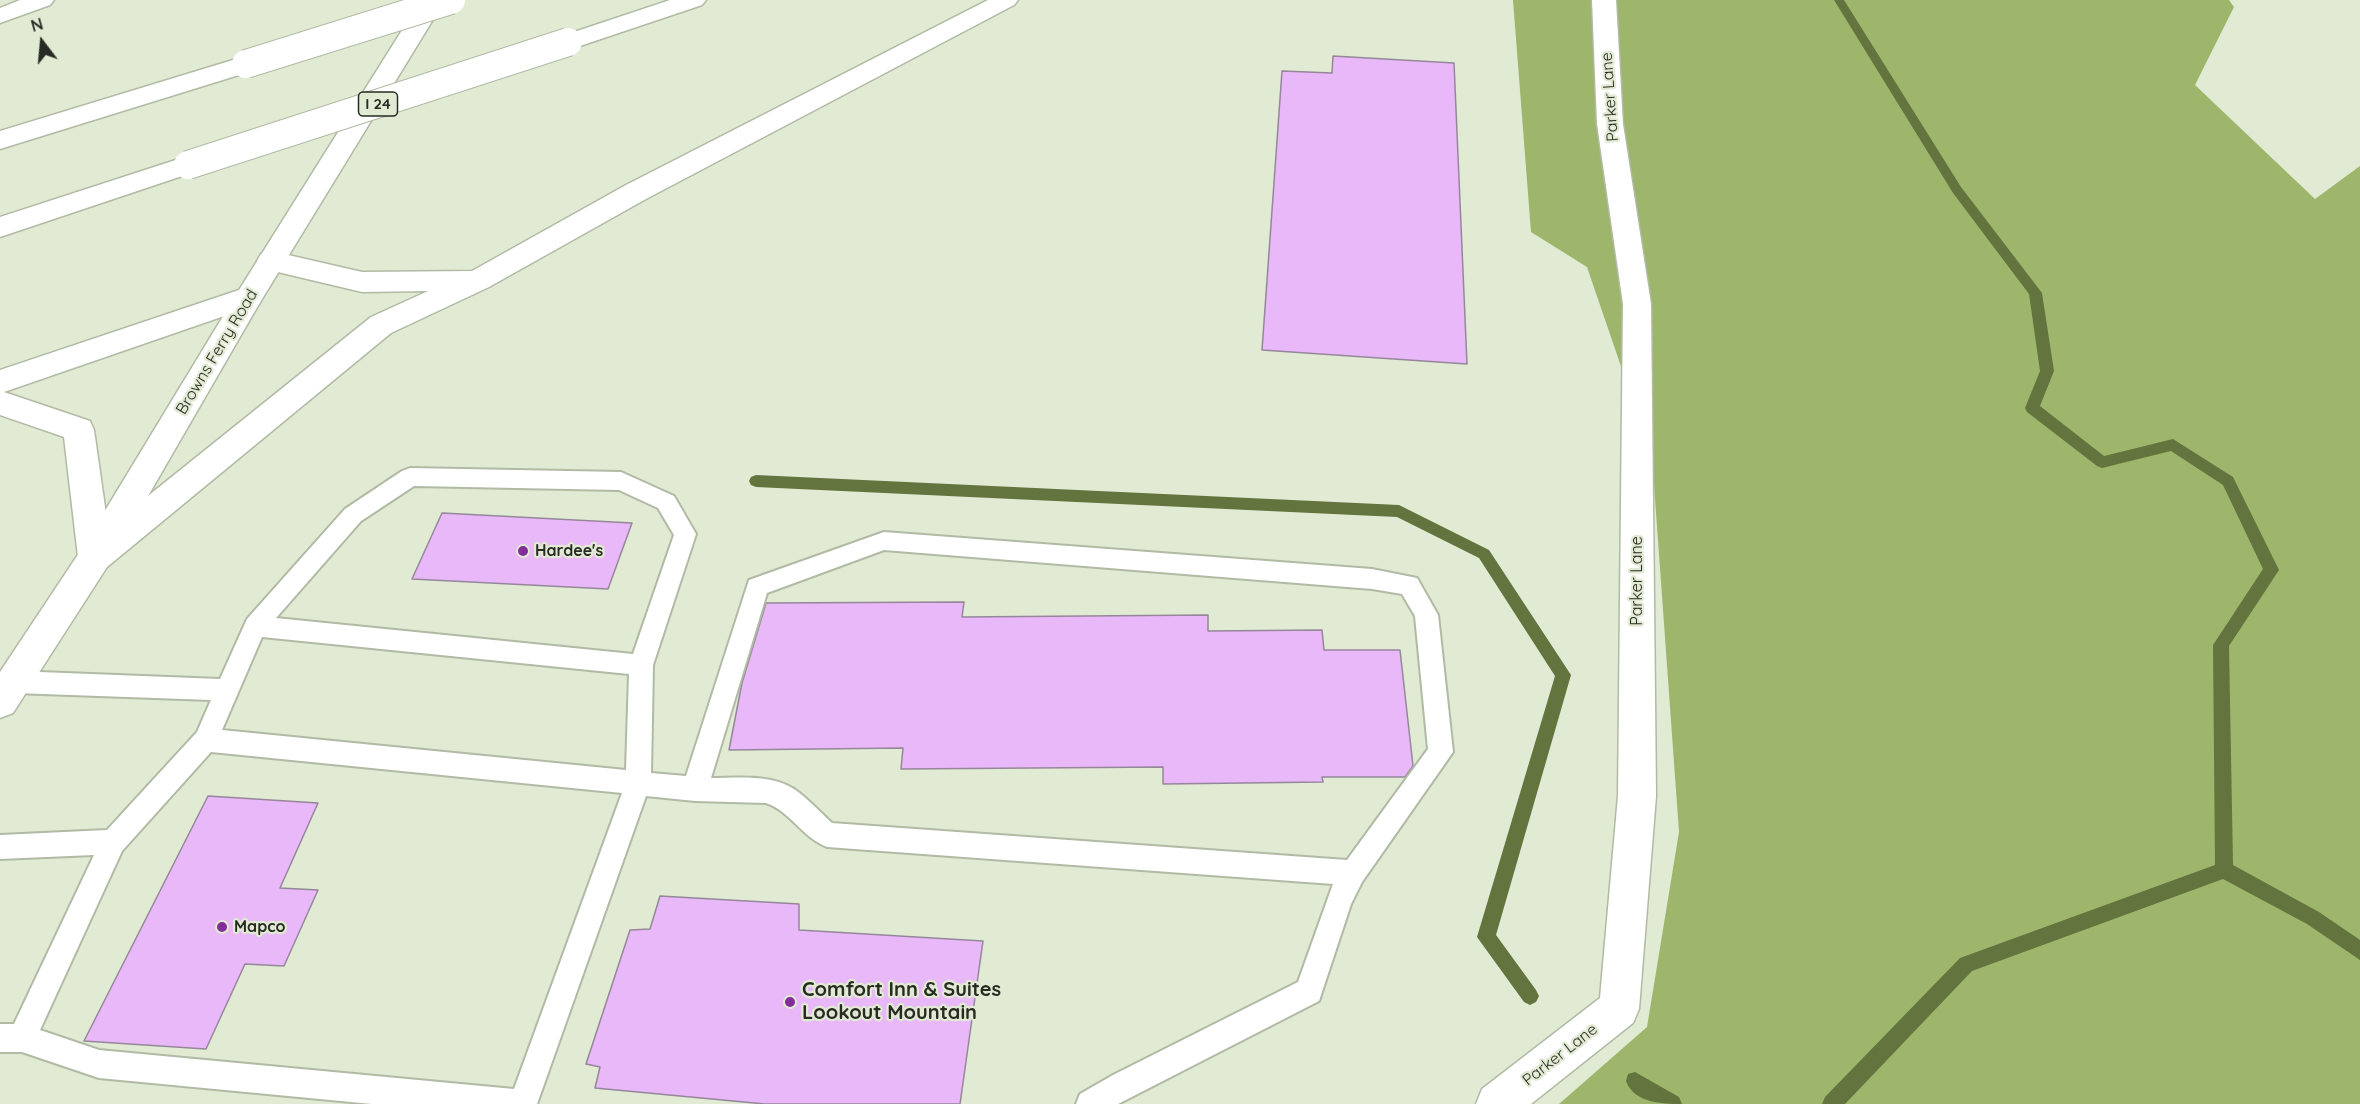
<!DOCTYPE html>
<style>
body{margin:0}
#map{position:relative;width:2360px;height:1104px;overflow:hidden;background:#e1ead3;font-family:Quicksand,sans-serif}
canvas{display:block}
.north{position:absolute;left:12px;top:12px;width:60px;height:60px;-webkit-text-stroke:4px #e1ead3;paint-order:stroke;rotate:344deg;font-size:16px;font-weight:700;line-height:24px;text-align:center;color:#282b23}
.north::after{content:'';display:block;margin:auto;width:21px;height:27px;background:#282b23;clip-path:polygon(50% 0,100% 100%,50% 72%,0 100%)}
</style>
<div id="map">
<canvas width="2360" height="1104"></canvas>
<div class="north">N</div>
</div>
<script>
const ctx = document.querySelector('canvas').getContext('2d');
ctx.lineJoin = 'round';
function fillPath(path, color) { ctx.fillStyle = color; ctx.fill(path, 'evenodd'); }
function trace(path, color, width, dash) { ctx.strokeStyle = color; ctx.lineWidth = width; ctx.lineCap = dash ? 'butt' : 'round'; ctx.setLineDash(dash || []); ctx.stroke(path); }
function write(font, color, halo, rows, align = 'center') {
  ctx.font = font + ' Quicksand,sans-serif'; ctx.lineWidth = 4.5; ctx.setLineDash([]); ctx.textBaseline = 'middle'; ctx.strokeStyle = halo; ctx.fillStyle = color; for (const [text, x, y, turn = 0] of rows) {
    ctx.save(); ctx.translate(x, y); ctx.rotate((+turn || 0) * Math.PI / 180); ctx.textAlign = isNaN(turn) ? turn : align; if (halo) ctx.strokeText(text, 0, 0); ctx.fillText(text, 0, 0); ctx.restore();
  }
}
fillPath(new Path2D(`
 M1513,0H2229L2234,7L2195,85L2315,199L2360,166V1104H1559L1647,1027L1679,832L1652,457L1587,267L1531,232Z`), '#9db66c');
fillPath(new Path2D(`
 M1834,0H1844L1961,187L2042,293L2054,371L2040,406L2104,456L2173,439L2233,477L2279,570L2229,646L2233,865L2319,912L2360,940V960L2307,924L2223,879L1972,971L1845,1104H1822L1825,1097L1960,958L2215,865L2213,645L2263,569L2223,485L2171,451L2102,468L2097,466L2027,412L2025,408L2040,371L2029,294L1953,193Z
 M756,475L1399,505L1489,550L1571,675L1496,935L1536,990L1539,996L1536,1002L1530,1005L1524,1002L1477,937L1555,676L1479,558L1397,517L756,487L751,485L749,481L751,477Z
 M1635,1072L1679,1097L1682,1104C1662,1104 1634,1103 1626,1081L1628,1074Z`), '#63743f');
const building = new Path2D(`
 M1333,56L1454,63L1467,364L1262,350L1282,71L1332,73Z
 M442,513L632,523L608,589L412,579Z
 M964,602L962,617L1208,615V631L1322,630L1324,650H1400L1413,766L1405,777H1322L1323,782L1163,784V767L901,769L903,748L729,750L742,683L766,603Z
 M208,796L318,803L280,888L318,890L284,966L245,964L206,1049L84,1041Z
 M660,896L799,904V930L983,941L960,1104H765L595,1088L600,1067L586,1064L630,930L650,929Z`);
fillPath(building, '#e9b8f9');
trace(building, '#95879a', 1.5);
const service = new Path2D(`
 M410,468L621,472L674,496L696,534L653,665L651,773L686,776L749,580L884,532L1372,569L1417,578L1438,615L1453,752L1362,882L1351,904L1319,1001L1118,1104H1076L1080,1094L1113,1075L1298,982L1333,884L827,847C803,838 790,811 766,803L695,801L646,796L537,1104H372L99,1078L22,1052H0V1024H14L94,855L0,859V835L107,830L197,732L211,700L14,693L6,690L2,682L6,674L14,671L220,679L247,619L345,509L402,471ZM414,486L619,490L658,508L674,535L633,654L276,618L361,521ZM884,550L1372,589L1402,594L1415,616L1428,749L1347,860L832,823C820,812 807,798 794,789C771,774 737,778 711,778L767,593ZM262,637L629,674L626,770L222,730ZM211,752L622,793L514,1089L99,1050L40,1030L122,851Z`);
const minor = new Path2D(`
 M1592,0H1616L1623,124L1651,304L1656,796L1639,1009L1633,1023L1531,1104H1476L1482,1089L1600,998L1618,796L1623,304L1597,124Z`);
const tertiary = new Path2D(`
 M421,0H445L259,304L107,567L13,713L0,718V672L83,547L239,290Z`);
const motorway = new Path2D(`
 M20,0H54L50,5L0,23V8Z
 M670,0H706L702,5L577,47L568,50L559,47L556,42L559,37Z
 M988,0H1018L1014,5L646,199L489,287L391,333L107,567L95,571L83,567L78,557L64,437L0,415V370L239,290L249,286L259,290L263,297L259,304L4,392L90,421L94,430L108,528L371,317L428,291L362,292L261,268L257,261L261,254L271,251L362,272L472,271L626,185Z
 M246,56L255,58L258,64L255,70L0,149V131Z
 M188,156L197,159L201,165L197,171L0,237V217Z`);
trace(service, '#b1baa4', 4);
trace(minor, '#b1baa4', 3);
trace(tertiary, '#b1baa4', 3);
trace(motorway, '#b1baa4', 3);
fillPath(service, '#fff');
fillPath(minor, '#fff');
fillPath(tertiary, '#fff');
fillPath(motorway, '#fff');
const motorwayBridge = new Path2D(`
 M246,64L451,0
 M188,165L568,42`);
trace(motorwayBridge, '#b1baa4', 30, []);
trace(motorwayBridge, '#fff', 28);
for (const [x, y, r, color] of [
 [523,551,6,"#832d9b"],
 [222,927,6,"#832d9b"],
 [790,1002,6,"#832d9b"]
]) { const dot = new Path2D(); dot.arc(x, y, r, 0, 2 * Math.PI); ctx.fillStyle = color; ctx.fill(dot); trace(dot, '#e1ead3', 2); }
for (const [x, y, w] of [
 [378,104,39]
]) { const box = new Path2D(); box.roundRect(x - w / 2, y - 12, w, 24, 4.5); ctx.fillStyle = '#e1ead3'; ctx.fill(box); trace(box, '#282b23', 1.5); }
write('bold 15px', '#282b23', null, [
 ["I 24",378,104]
]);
write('16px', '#282b23', '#e1ead3', [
 ["Parker Lane",1610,97,-94],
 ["Browns Ferry Road",217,352,-59],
 ["Parker Lane",1637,581,-90],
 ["Parker Lane",1560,1055,-38]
]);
write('bold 16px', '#282b23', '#e1ead3', [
 ["Hardee's",535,551],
 ["Mapco",234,927]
], 'left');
write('bold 20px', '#282b23', '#e1ead3', [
 ["Comfort Inn & Suites",802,990],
 ["Lookout Mountain",802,1013]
], 'left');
</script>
